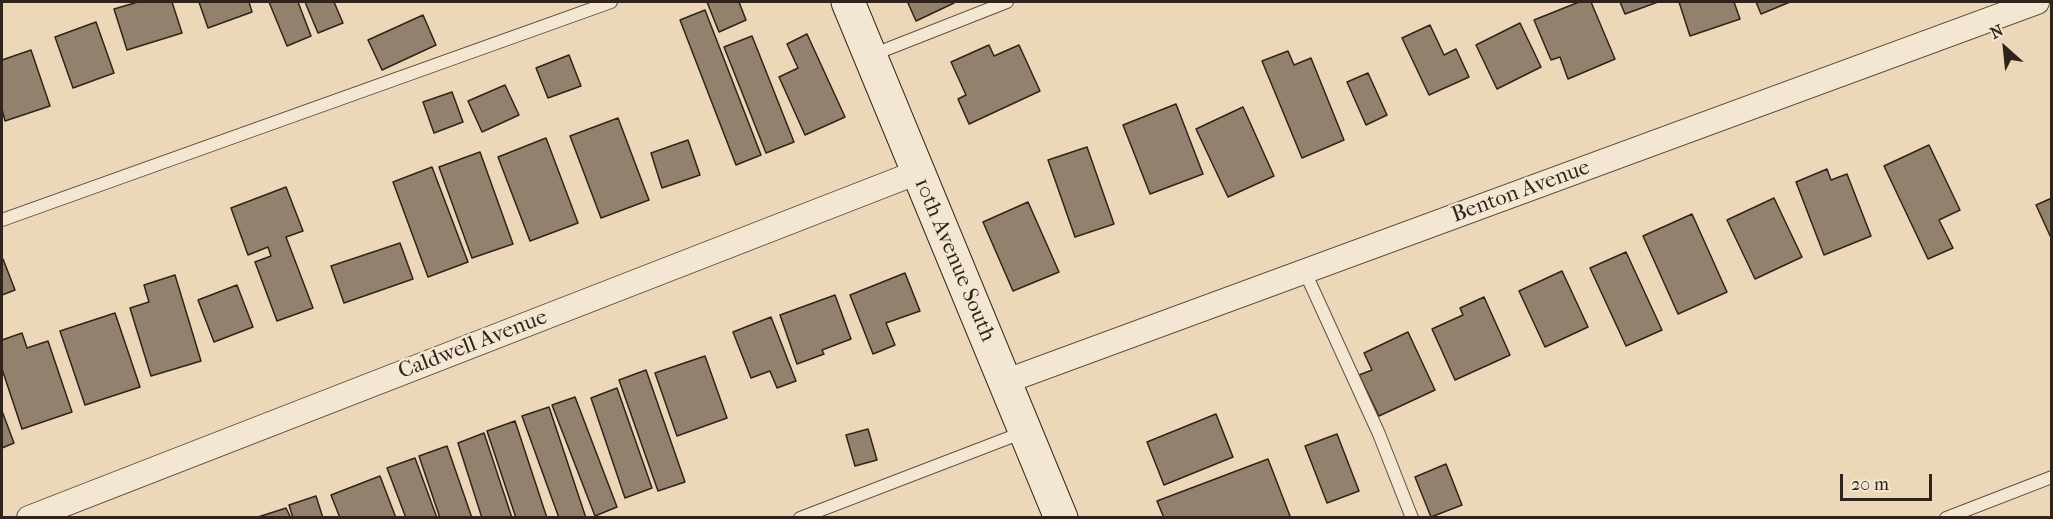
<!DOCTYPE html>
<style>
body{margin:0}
#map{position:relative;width:2053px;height:519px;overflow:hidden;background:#ecd8b9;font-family:"IM FELL French Canon",serif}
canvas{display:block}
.frame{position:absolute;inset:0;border:3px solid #30231b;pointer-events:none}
.north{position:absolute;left:1975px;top:18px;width:60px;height:60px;-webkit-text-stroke:4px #f3e6d2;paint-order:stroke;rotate:333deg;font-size:16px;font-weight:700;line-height:24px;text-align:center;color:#30231b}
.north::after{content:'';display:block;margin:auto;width:21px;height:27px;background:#30231b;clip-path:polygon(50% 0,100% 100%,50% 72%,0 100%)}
.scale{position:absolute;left:1840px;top:474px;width:92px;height:27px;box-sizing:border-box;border:3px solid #30231b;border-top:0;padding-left:8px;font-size:18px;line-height:21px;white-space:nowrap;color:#30231b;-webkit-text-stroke:4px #f3e6d2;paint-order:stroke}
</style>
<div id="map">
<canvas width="2053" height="519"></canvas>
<div class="frame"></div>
<div class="north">N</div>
<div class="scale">20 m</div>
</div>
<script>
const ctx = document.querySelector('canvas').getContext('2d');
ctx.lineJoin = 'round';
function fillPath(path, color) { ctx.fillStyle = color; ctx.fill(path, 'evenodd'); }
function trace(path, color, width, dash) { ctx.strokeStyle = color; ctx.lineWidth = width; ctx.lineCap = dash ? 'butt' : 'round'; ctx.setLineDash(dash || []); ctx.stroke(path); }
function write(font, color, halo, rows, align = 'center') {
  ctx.font = font + ' "IM FELL French Canon",serif'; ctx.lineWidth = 5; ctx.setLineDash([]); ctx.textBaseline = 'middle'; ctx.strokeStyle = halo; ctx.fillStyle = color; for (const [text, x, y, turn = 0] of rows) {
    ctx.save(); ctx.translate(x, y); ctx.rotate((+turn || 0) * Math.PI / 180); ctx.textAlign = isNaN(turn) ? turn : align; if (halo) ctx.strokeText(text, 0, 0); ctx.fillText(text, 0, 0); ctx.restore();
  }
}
const building = new Path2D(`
 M138,2H172L182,33L127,50L114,9Z
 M199,2H249L252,12L208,28Z
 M269,2H298L311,36L287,46Z
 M305,2H334L343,23L318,33Z
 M707,2H739L746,20L719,32Z
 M910,2H953L954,3L916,21L908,3Z
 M1579,2H1591L1615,59L1568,79L1560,57L1551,60L1534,20Z
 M1620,2H1658L1625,14Z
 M1679,2H1734L1740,19L1690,36Z
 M1756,2H1790L1761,14Z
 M705,10L761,155L736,165L680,20Z
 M423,15L436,45L382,70L368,40Z
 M96,22L114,73L73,88L55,37Z
 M1520,23L1541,67L1497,89L1476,45Z
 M1430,25L1444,55L1456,49L1469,77L1429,95L1402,38Z
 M807,34L845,117L805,135L779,77L798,68L787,44Z
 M752,36L794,142L766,153L724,47Z
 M989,45L994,56L1019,45L1040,91L969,124L958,99L966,95L951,62Z
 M31,50L50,106L5,121L2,109V60Z
 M1288,51L1294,65L1311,58L1344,140L1302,158L1262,61Z
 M569,55L581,86L548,98L536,68Z
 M1368,73L1387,115L1366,125L1347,82Z
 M505,85L519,115L482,132L468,101Z
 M452,92L463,122L434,133L423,102Z
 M1176,104L1203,174L1150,194L1123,125Z
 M1243,107L1274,176L1228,197L1196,129Z
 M618,118L649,200L601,218L570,136Z
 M546,138L578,223L530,241L498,157Z
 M688,140L700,175L662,188L651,153Z
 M1929,145L1960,210L1939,220L1953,248L1928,259L1884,166Z
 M1087,147L1114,224L1075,237L1048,160Z
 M480,152L513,244L472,258L439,167Z
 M432,167L468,262L428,277L393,182Z
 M1827,169L1831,180L1847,174L1871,236L1824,255L1796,182Z
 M286,187L303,231L286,237L313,308L277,321L255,262L271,256L268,247L248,255L231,208Z
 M1774,198L1802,257L1755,279L1727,220Z
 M2052,198V240L2036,205Z
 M1028,202L1059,272L1013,291L983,222Z
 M1692,214L1727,292L1678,314L1643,236Z
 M400,243L413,279L344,303L331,266Z
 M1626,252L1662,330L1626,346L1590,268Z
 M3,259L15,290L2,295V260Z
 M1562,271L1588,327L1545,347L1519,291Z
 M905,273L920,311L886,323L895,345L873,354L850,295Z
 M175,275L201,361L151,376L130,308L149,302L144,285Z
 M237,285L253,327L214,342L198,300Z
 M835,295L851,339L822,350L824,354L797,364L780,315Z
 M1484,297L1510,355L1455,380L1432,329L1463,315L1460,308Z
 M115,313L140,387L85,405L60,331Z
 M771,317L796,381L777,388L770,371L751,378L733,332Z
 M1408,332L1435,390L1379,416L1359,375L1372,370L1364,353Z
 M22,333L27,348L48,341L72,412L22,429L2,369V340Z
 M705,356L727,418L677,436L655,373Z
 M646,370L685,482L658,491L619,380Z
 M617,388L652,488L625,498L591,398Z
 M575,397L617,507L595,516L552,405Z
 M549,407L586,518H559L522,416Z
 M2,411L14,443L2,448Z
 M1216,414L1233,457L1164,485L1147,442Z
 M515,421L547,518H516L487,431Z
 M868,429L877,460L855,466L846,435Z
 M484,433L512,518H482L458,443Z
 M1337,434L1359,491L1327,503L1305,446Z
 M447,446L472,518H440L419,456Z
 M415,458L437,518H406L387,468Z
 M1268,459L1290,516L1285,518H1164L1157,501Z
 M1446,464L1462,505L1431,517L1415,477Z
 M380,476L396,518H340L331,495Z
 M316,496L323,518H293L289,505Z
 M286,508L291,518H258V517Z`);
fillPath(building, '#92816d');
trace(building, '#30231b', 1.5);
const lane = new Path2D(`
 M872,55L1007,2
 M2,220L611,2
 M1305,272L1379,434L1412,518
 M800,518L1024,432
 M1946,518L2052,477`);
const street = new Path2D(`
 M1004,382L2037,2
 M29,518L918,172`);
const secondary = new Path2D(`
 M848,2L1061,518`);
trace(lane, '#5f5042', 14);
trace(street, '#5f5042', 26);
trace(secondary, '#30231b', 35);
trace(lane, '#f3e6d2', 12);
trace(street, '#f3e6d2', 24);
trace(secondary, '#f3e6d2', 33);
write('22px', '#30231b', '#f3e6d2', [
 ["Benton Avenue",1521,192,-20],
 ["10th Avenue South",954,260,67],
 ["Caldwell Avenue",473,345,-21]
]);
</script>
